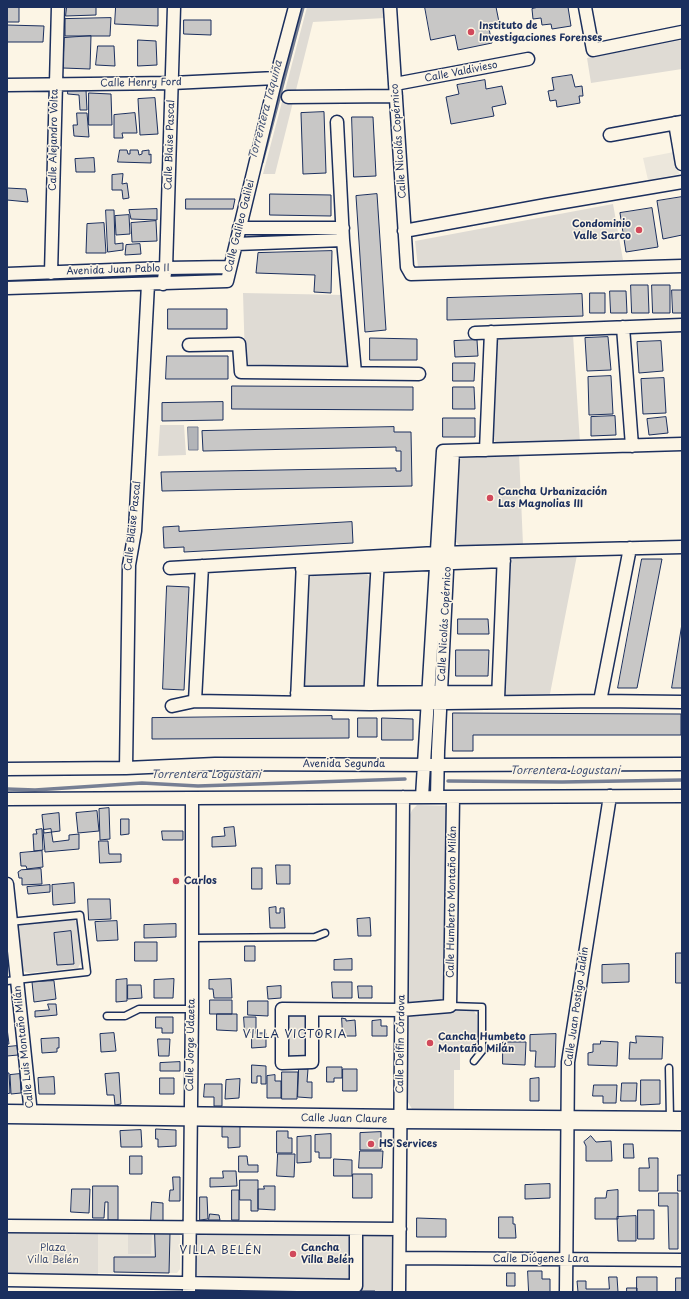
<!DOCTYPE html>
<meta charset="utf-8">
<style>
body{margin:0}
#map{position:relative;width:689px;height:1299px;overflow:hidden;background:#fcf5e5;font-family:"Playpen Sans",sans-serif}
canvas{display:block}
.frame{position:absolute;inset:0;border:8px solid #1b2f5e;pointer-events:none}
</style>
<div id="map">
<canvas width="689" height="1299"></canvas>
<div class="frame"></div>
</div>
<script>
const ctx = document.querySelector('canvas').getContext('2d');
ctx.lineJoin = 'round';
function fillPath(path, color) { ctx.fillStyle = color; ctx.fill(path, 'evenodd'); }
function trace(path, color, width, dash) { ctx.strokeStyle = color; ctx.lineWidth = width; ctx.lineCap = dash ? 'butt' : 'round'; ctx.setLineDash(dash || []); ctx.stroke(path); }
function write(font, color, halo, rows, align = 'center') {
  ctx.font = font + ' "Playpen Sans",sans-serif'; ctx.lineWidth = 3; ctx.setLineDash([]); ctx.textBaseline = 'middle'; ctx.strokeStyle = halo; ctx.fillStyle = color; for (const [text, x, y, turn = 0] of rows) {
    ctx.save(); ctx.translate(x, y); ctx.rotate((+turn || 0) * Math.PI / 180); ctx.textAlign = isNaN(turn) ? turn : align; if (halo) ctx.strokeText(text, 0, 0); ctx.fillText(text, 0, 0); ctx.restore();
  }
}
fillPath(new Path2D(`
 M674,152L679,174L648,180L643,158Z
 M98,1232L178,1233L180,1236V1269L177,1273H98Z`), '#ece7dc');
fillPath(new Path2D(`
 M307,7H384L385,18L313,22L275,174H263Z
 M682,40V69L591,83L587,58Z
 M613,204L623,260L418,267L415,241Z
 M243,293L344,295L350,361L345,368L247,364L245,361Z
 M573,335L580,443H497L494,440L492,436L497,338Z
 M160,425H184L186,455L158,456Z
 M519,453L523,545L463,547L458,544L454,539L458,461L463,457L469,455Z
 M577,555L549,699H509L505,696L504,692L511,562L513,558L517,556Z
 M364,573L367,574L371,579L365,685L363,687L306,688L304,685L302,679L307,579L313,576Z
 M417,805L447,806L449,811L445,1002L408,1004L409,817L412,810Z
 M70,919L75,920L77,922L81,962L78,968L29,973L25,972L21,967L17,930L19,925Z
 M469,1009L473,1010L477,1015L479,1047L473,1052L460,1053V1070H454V1110L415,1111L412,1109L408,1102L407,1026L410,1016L415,1013Z
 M286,1014H305L307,1017L308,1055L306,1057L292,1059L287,1057Z
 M7,1229H98V1278L7,1277Z
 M197,1233L350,1234L351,1236V1279L349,1281L196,1278Z
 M128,1234L152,1235L151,1254H128Z
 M362,1234L393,1235V1292H361Z`), '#dfdbd4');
const water = new Path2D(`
 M188,427H198V450H189Z`);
fillPath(water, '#b2b4b8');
trace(water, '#767f94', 1);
trace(new Path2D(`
 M262,162L303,7
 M169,276L209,275
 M7,282L146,276
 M448,781L562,782L682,780
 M7,789L35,790L142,783L198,786L405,779`), '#767f94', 3.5);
const building = new Path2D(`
 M7,7H19V22H7Z
 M67,7H96V15L66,16Z
 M116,7H158V26L115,24Z
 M425,7H496L500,27L489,29L492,43L458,50L455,35L431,40Z
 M539,7H568L571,26L552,29L551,24L542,25L541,18L533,19L532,9Z
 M111,18L110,36H65V19Z
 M184,20H211V35L184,34Z
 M7,25L44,26L43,42H7Z
 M91,36L90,69L63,68L64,38Z
 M138,40L156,41L157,65L138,66Z
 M98,46H114L115,66L96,65Z
 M572,75L575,87L582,86L583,96H579L580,103L557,107L556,100L550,101L548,91L554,90L552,78Z
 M485,80L486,89L502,86L506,104L492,107L494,116L451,124L446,97L459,94L457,85Z
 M68,89L86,90L87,110H80L79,95L68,94Z
 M89,93L111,94L112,125H89Z
 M155,98L158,134L140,135L138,99Z
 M324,112L326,173L303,174L301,113Z
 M77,113H87L89,137L74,136L73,125H77Z
 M135,113L137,133H122L123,138H114V115Z
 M352,117H373L376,176L354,177Z
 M120,150H127L128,154H130V150H138L139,155L142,154V151L149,150V155L151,154V163L118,162Z
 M94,158L95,172H76L75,159Z
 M123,174L122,184L127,183L129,198L123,199L122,190H112V175Z
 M7,188L26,189L28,202L7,200Z
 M270,194L331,195V216L270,215Z
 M377,194L386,330L365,332L356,196Z
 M682,197V235L663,239L657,201Z
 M186,199H235L233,209H186Z
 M652,208L658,247L626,252L620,213Z
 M157,209V220L131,219L129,210Z
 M106,210H114L115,244L123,243V250L108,252Z
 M129,215L130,234L116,235L115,216Z
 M156,221L157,241L132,242L131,223Z
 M104,223L106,253H86L87,224Z
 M140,244L141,254L125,255L126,245Z
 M332,251L331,293L314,292L315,275L256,273L258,253Z
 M631,285H648L649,313H632Z
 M652,285H670V313H653Z
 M672,290H682V313H673Z
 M610,291H626L627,313H611Z
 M590,293H605V313H590Z
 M582,294L583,316L447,320V298Z
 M168,309H227V329H168Z
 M608,337L611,370L587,371L585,338Z
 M370,338L417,339V360H370Z
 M477,340L478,356L455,357L454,341Z
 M661,341L663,371L639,373L637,342Z
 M167,356H228V379H166Z
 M453,363H475L474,381H453Z
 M611,376L613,414L589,415L588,377Z
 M664,378L666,413L643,414L641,379Z
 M232,386L413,387V410L232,409Z
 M453,387H474L475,409H453Z
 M223,402V420L162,421V403Z
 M615,416L616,435L591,436V417Z
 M666,417L668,433L649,435L647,419Z
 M443,418H475V437H443Z
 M394,427V432H411L412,486L162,491L161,472L396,468V471H401V451H396V447L203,451L202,431Z
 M352,522L353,543L184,552V547L164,548L163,527L179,526V531Z
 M642,559H662L637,688H618Z
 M167,586L189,587L184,690L163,689Z
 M458,619H488L489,634H458Z
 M682,624V688H672Z
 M456,650H489L488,676H456Z
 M453,713L681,714V735H473V751H453Z
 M332,716V719H349V738L152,739V718Z
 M358,718H377V737H358Z
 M382,718L413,719V740H382Z
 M109,808L110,839L100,840L99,809Z
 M97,811L99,831L78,833L76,813Z
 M59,813L60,831L44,833L42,815Z
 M121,819H129V834L121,835Z
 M234,827L236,846L212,847V837L225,836L224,828Z
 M42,829L43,850L34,851L33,834H37L36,830Z
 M51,829L53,842L69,840V835L79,834V849L45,852L43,830Z
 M162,831H183V840H163Z
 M99,841H108L109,854H121V862L100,863Z
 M42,851L43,867L27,869L26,866H21L20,853Z
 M276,865H290V884H277Z
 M252,868H262V889H252Z
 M41,869L42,884L22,885V878H19L18,872L21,870Z
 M74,883L75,903L53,905L52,885Z
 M50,885V892L28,894L27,887Z
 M88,899H110L111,919L89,920Z
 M276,907V913H280V908H284L285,928H270L269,908Z
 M370,918L371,936H358L357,919Z
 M117,921L118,940L97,941L95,922Z
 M176,924V937L144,938V925Z
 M71,931L74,964L57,965L54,933Z
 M135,942H157V961H135Z
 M245,946H255V961H245Z
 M676,953H682V983H676Z
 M352,959V970H334V960Z
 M629,964V982L602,983V965Z
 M127,979V1001L116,1002V980Z
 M174,979L173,998H154V980Z
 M231,979L232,998H214L213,989H209V980Z
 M54,981L56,999L34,1002L32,982Z
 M332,982H352V998H333Z
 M128,985H141L142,998L128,999Z
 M281,986V998L268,999L267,987Z
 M358,986H372V998H359Z
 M210,1000H232V1014H210Z
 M248,1001H268V1016L248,1015Z
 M48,1004H56L57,1015L35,1017V1011L49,1010Z
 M217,1014H237V1031L217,1030Z
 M156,1017H173V1033H162V1028H156Z
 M244,1017H256V1032H245Z
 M342,1018L346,1019V1021L355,1020L356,1036H343Z
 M381,1020V1026H387V1036H372V1021Z
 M7,1028L9,1044H7Z
 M114,1033L116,1051L101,1052L100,1034Z
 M252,1033H266V1047L252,1048Z
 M556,1034L555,1067H535L536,1051H530V1035Z
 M636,1036L663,1037L662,1059H629L630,1042L636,1043Z
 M59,1038V1048H57V1052L42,1053L41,1039Z
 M158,1039H170L169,1056H159Z
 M601,1041L618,1042L617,1066L588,1065V1053L593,1052V1044H600Z
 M503,1042H526L525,1065L503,1064Z
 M17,1046L18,1055L7,1056V1047Z
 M180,1062V1071H160V1063Z
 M252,1065L266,1066V1084H261V1076H257V1083H252Z
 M327,1067H342V1078H334V1082H327Z
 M299,1069H308L307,1082H312V1098L298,1097Z
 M343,1069H357V1091H343Z
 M282,1072H298L297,1099H282Z
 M7,1073H9L10,1093L7,1094Z
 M119,1073L121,1104L115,1105L114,1095H107L105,1074Z
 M20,1074L21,1093L11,1094L10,1075Z
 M275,1075V1081H281V1098H267V1076Z
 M54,1077L55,1094H39L38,1078Z
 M160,1078H174V1094H160Z
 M539,1078V1101H530V1079Z
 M240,1079L239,1098L225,1099L226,1080Z
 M641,1080H660V1104L641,1105Z
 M622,1083H637L636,1101H621Z
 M205,1084H222V1106H214V1097H204Z
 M594,1085H617L616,1103H603V1096H593Z
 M240,1126V1147L228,1148V1137H222V1127Z
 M156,1129L176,1130V1146L158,1147V1139H156Z
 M141,1130L142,1147H121L120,1131Z
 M277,1131H288V1138H292V1153H277Z
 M381,1132V1150H360V1133Z
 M331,1134V1158H319V1152H315V1135Z
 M311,1136V1162L297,1163V1137Z
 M591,1136L596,1142L611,1141L612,1161H586V1146L584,1142Z
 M624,1144H633L634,1158H624Z
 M360,1151H383L382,1168H359Z
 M278,1154H295L294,1177L277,1176Z
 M130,1156H142V1174H130Z
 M239,1156H247L248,1165H258V1172H239Z
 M649,1158H658V1191H639V1168H649Z
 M334,1159L352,1160V1176H334Z
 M223,1171H236L237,1186L210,1187V1178H223Z
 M353,1174H372V1198H353Z
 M678,1175H682V1191H678Z
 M173,1177H180V1201H169L170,1190H173Z
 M240,1180H258V1211H251V1200H240Z
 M550,1184V1198L525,1199V1185Z
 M93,1186H118V1220H108V1202H105L104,1218H93Z
 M264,1186H275V1210L258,1209V1189H264Z
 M72,1189H90L89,1213L71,1212Z
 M232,1190H239V1220H232Z
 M618,1190V1219H595V1198H606L607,1191Z
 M659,1193H678V1249H669L668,1206H659Z
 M200,1197H207L208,1219L200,1220Z
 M152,1202L163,1203V1221H151Z
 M638,1210H654V1239H638Z
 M210,1214L219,1215L220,1220H209Z
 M636,1216V1241H618L617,1217Z
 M499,1217H513V1224H515L516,1238H499Z
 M417,1218L446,1219V1237H417Z
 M155,1233H170L169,1273L114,1272V1257H155Z
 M528,1271H542V1279H550V1292H529Z
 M507,1273H515V1286H507Z
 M609,1277H617L618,1292H578L577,1281H586V1289H609Z
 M637,1277H657V1292H637Z
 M676,1278H682V1292H676Z
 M627,1288H637V1292H627Z
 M282,1290V1292H269V1291Z
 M295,1291H312V1292H294Z
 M350,1291H375V1292H350Z`);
fillPath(building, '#c8c7c6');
trace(building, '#1b2f5e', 1);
const lane = new Path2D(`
 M192,938L315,937L325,933
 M7,981L87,972L80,915L9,922
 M450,1006L482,1007V1051L474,1061
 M107,1016H125L139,1009H192
 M669,1068L670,1119`);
const street = new Path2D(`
 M390,7L407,267L411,274L682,266
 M585,7L593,50L682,32
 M395,84L528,59
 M7,85L172,83L276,78
 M288,97L396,96
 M337,122L343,240L355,373
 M675,123L682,164
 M610,135L682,122
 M239,228H343
 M404,231L546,205L682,182
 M236,244L343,240
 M51,273L58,7
 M7,274L166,268L230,267
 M163,284L166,268L174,7
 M7,288L227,281L276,78L295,7
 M623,327L632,446
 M475,333L682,325
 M189,345L239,344L241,372L419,374
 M486,450L491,332
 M170,568L436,553L682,547
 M302,569L504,561
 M297,693L498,692
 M498,699L504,553
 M370,700L378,559
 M195,701L202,566
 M297,701L303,561
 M600,701L630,548
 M172,706L195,701L370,704L600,701L682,702
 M126,768L129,565L135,531L148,284
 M7,769L126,768L215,764L438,765L682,764
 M422,797L443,451L682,444
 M437,797L438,751L453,451
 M7,799L192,798L682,796
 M7,884L31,1114
 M312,1010V1062L282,1063V1009L401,1010L450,1006L453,798
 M7,1226L400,1229
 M400,1258L682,1260
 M7,1280L356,1286V1229
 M189,1292L192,1009V798
 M399,1292L403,797
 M566,1292L568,1062L610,796`);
const secondary = new Path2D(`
 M7,1114L400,1119L682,1121`);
trace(lane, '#1b2f5e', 9);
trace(street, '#1b2f5e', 15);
trace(secondary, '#1b2f5e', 21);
trace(lane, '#fcf5e5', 6);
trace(street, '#fcf5e5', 12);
trace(secondary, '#fcf5e5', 18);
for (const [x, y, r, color] of [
 [471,32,4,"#d1495b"],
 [639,230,4,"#d1495b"],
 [490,498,4,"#d1495b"],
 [176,881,4,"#d1495b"],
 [430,1043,4,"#d1495b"],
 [371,1144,4,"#d1495b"],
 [293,1254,4,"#d1495b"]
]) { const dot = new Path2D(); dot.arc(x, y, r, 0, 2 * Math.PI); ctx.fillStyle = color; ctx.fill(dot); trace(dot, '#fcf5e5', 1.5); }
write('bold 10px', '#1b2f5e', '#fcf5e5', [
 ["Instituto de",479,26],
 ["Investigaciones Forenses",479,38],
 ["Condominio",631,224,"right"],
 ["Valle Sarco",631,236,"right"],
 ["Cancha Urbanización",498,492],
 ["Las Magnolias III",498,504],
 ["Carlos",184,881],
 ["Cancha Humbeto",438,1037],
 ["Montaño Milán",438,1049],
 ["HS Services",379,1144],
 ["Cancha",301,1248],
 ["Villa Belén",301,1260]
], 'left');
write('10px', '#1b2f5e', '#fcf5e5', [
 ["Calle Valdivieso",461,72,-11],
 ["Calle Henry Ford",141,83,-1],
 ["Calle Alejandro Volta",54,140,-89],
 ["Calle Nicolás Copérnico",399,141,-94],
 ["Calle Blaise Pascal",170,145,-88],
 ["Calle Galileo Galilei",240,226,-76],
 ["Avenida Juan Pablo II",118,270,-2],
 ["Calle Blaise Pascal",133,526,-84],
 ["Calle Nicolás Copérnico",445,624,-87],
 ["Avenida Segunda",344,764],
 ["Calle Humberto Montaño Milán",452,902,-89],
 ["Calle Juan Postigo Jaldín",577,1007,-82],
 ["Calle Delfín Córdova",401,1044,-89],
 ["Calle Jorge Udaeta",191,1045,-89],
 ["Calle Luis Montaño Milán",24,1047,-96],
 ["Calle Juan Claure",344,1119,1],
 ["Calle Diógenes Lara",541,1259]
]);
write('10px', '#425176', '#fcf5e5', [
 ["Plaza",53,1248],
 ["Villa Belén",53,1260]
]);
write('italic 11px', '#485779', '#fcf5e5', [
 ["Torrentera Taquiña",266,110,-75],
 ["Torrentera Logustani",565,771],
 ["Torrentera Logustani",206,775]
]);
ctx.letterSpacing = '1px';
write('11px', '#1b2f5e', '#fcf5e5', [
 ["VILLA VICTORIA",295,1035],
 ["VILLA BELÉN",221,1251]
]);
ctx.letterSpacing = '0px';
</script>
